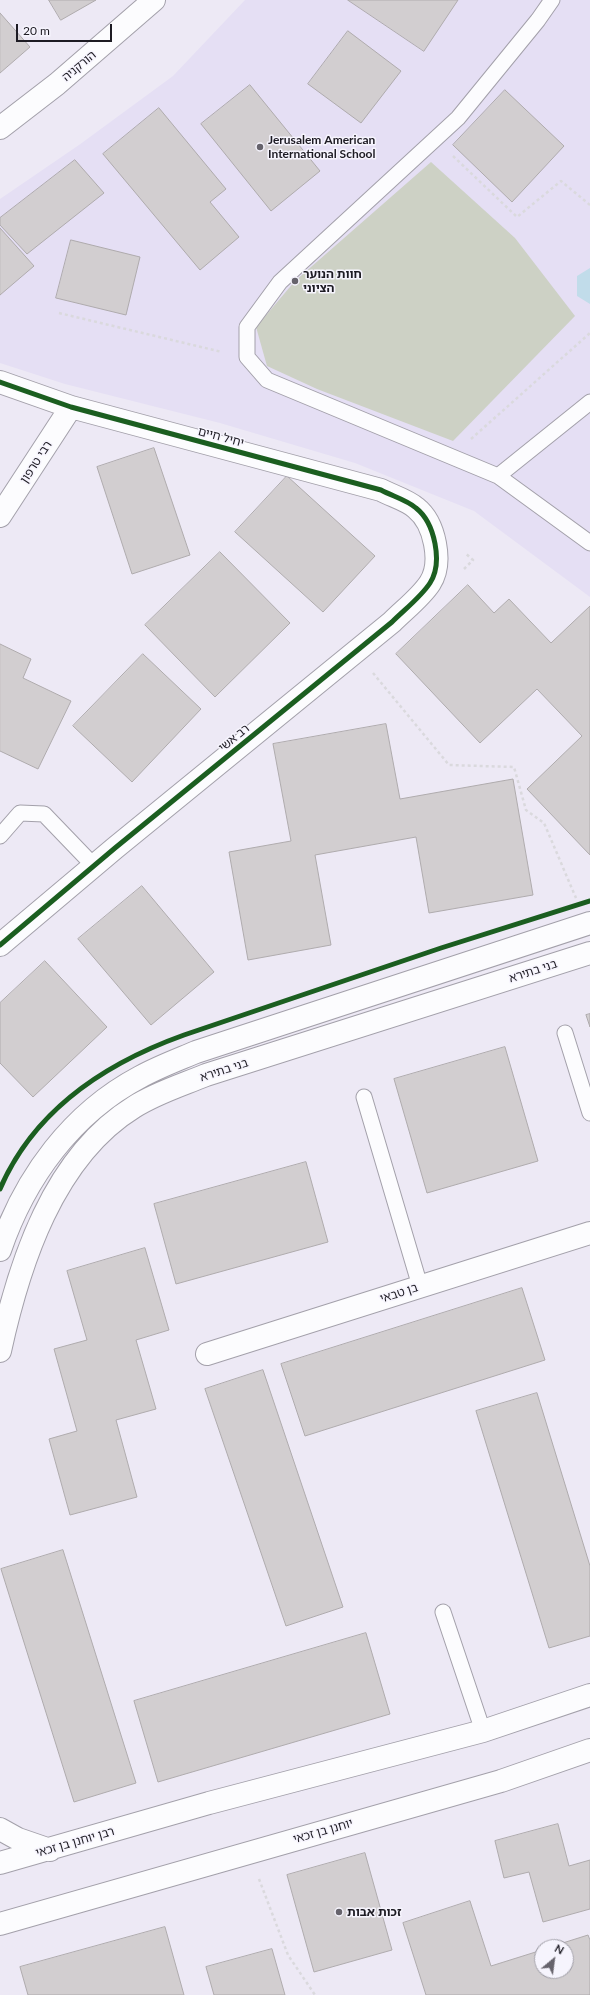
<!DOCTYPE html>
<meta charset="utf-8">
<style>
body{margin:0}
#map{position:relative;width:590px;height:1995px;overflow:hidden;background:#ede9f5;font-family:Lato,sans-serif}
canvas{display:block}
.north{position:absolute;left:534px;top:1939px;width:40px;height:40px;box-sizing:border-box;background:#f6f4fd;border:1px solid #9f9da6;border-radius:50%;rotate:29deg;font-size:11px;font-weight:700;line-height:16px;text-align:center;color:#1d1b23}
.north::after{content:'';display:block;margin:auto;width:14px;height:18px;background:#66636c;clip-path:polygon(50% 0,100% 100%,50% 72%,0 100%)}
.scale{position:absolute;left:16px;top:24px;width:96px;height:18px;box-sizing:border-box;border:2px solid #1d1b23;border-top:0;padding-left:5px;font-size:12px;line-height:14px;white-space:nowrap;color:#1d1b23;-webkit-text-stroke:3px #f6f4fd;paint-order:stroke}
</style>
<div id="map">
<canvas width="590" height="1995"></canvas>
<div class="north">N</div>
<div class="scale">20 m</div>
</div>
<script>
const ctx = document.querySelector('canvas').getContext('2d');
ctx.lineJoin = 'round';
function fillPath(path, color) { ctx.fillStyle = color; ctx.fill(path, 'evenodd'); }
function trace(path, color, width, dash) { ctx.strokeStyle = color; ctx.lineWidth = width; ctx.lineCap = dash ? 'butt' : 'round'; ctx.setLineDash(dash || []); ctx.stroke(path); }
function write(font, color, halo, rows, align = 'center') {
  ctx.font = font + ' Lato,"Noto Sans Hebrew",sans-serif'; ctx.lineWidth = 3; ctx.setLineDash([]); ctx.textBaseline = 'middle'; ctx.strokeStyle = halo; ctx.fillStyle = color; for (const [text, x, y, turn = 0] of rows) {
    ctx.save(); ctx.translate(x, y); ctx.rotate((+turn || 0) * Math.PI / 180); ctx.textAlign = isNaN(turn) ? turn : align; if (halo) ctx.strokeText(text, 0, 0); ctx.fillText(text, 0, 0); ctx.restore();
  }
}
fillPath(new Path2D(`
 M245,0H590V597L474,511L355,463L220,423L65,384L0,363V199L79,145L173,76Z`), '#e5dff4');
fillPath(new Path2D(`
 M431,162L515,238L575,316L453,441L317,389L267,366L256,327L295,281Z`), '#cdd1c5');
fillPath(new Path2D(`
 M590,268V304L577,296V276Z`), '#c1dcea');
const building = new Path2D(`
 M49,0H96L61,20Z
 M348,0H458L424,51Z
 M0,13L30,47L0,73Z
 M348,31L401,71L361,123L308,84Z
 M250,85L320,171L271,211L201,124Z
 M505,90L564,146L512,202L453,145Z
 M159,108L226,189L210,202L239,237L200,270L103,154Z
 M75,160L104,193L27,254L0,225V218Z
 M0,228L34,266L0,295Z
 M71,240L140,257L126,315L56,298Z
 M154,448L190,555L132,574L97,467Z
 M287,476L375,556L323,612L235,532Z
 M220,552L290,623L215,697L145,625Z
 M468,585L494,613L509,599L551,643L590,606V855L527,789L582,736L537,689L480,743L396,654Z
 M0,644L31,659L23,678L71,701L38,769L0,751Z
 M143,654L201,709L132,782L73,726Z
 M386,724L400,799L513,779L533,895L429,913L416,837L315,855L331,945L248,960L229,852L291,841L273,744Z
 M142,886L214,972L151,1025L78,939Z
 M45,961L107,1027L33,1097L0,1063V1003Z
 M590,1014V1027L586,1015Z
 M505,1047L538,1161L427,1193L394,1079Z
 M306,1162L328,1242L176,1284L154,1204Z
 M145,1248L169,1330L136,1340L156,1409L116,1420L137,1497L70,1515L49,1439L77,1431L54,1349L87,1340L67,1271Z
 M522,1288L545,1360L305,1436L281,1364Z
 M263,1370L343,1607L286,1626L205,1389Z
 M537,1393L590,1566V1636L549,1648L476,1411Z
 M63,1550L136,1783L74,1802L1,1569Z
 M366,1633L390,1714L158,1782L134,1701Z
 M558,1824L569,1866L590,1860V1909L543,1922L529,1872L504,1878L495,1841Z
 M365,1853L392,1950L314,1972L287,1875Z
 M470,1901L491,1966L542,1950V1971H566V1947H550L588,1935L590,1940V1995H426L403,1923Z
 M165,1927L184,1995H28L20,1967Z
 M272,1949L285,1995H214L206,1967Z`);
fillPath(building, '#d2ced0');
trace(building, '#afabad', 1);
const lane = new Path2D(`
 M552,0L538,20L458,118L280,282L247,327V357L267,380L498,476L590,543
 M498,476L590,402
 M0,836L20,813L44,814L94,866
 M565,1033L590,1113
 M364,1097L420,1286
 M443,1612L483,1731`);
const street = new Path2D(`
 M0,128L57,84L154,0
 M0,382L71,407L381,490C392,496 407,500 416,508C435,523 443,563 430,583C421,597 404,610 392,622L115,848L0,945
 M0,516L71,407
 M207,1354L590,1233`);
const secondary = new Path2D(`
 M0,1250C25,1177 72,1113 140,1077C158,1067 177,1060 196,1052L590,923
 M0,1351C19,1264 53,1157 134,1107C156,1093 182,1085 206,1075L590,953
 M0,1829L18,1839L50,1850
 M0,1863L209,1803L483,1731L590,1695
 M0,1924L501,1781L590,1750`);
trace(lane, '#a3a0aa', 17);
trace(street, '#a3a0aa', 24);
trace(secondary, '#a3a0aa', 24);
trace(new Path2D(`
 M453,156L517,217L561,181L590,205
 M59,313L222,352
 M471,439L590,333
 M464,569L473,560L465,553
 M373,673L449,765L514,767L526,810L544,823L576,898
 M259,1879L288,1955L315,1995`), '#dad9dd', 2.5, [3, 3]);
trace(lane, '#fcfcfe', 15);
trace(street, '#fcfcfe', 22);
trace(secondary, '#fcfcfe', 22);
trace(new Path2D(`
 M0,382L71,407L381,490C392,496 407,500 416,508C435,523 443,563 430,583C421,597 404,610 392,622L115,848L0,945
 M0,1189C34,1110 106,1063 184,1035L441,948L590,901`), '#1b5e20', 5);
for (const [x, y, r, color] of [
 [260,147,4,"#66636c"],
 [295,281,4,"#66636c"],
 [339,1912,4,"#66636c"]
]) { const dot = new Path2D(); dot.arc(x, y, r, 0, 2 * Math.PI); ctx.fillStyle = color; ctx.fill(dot); trace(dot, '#f6f4fd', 1.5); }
write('12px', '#1d1b23', '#f6f4fd', [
 ["הורקניה",79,66,-40],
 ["יחיל חיים",221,437,15],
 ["רבי טרפון",36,462,-57],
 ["רב אשי",234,738,-39],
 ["בני בתירא",533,971,-18],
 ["בני בתירא",224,1070,-18],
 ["בן טבאי",399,1293,-18],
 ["יוחנן בן זכאי",323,1831,-16],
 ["רבן יוחנן בן זכאי",75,1842,-16]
]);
write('bold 12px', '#1d1b23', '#f6f4fd', [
 ["Jerusalem American",268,140],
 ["International School",268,154],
 ["חוות הנוער",303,274],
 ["הציוני",303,288],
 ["זכות אבות",347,1912]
], 'left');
</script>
